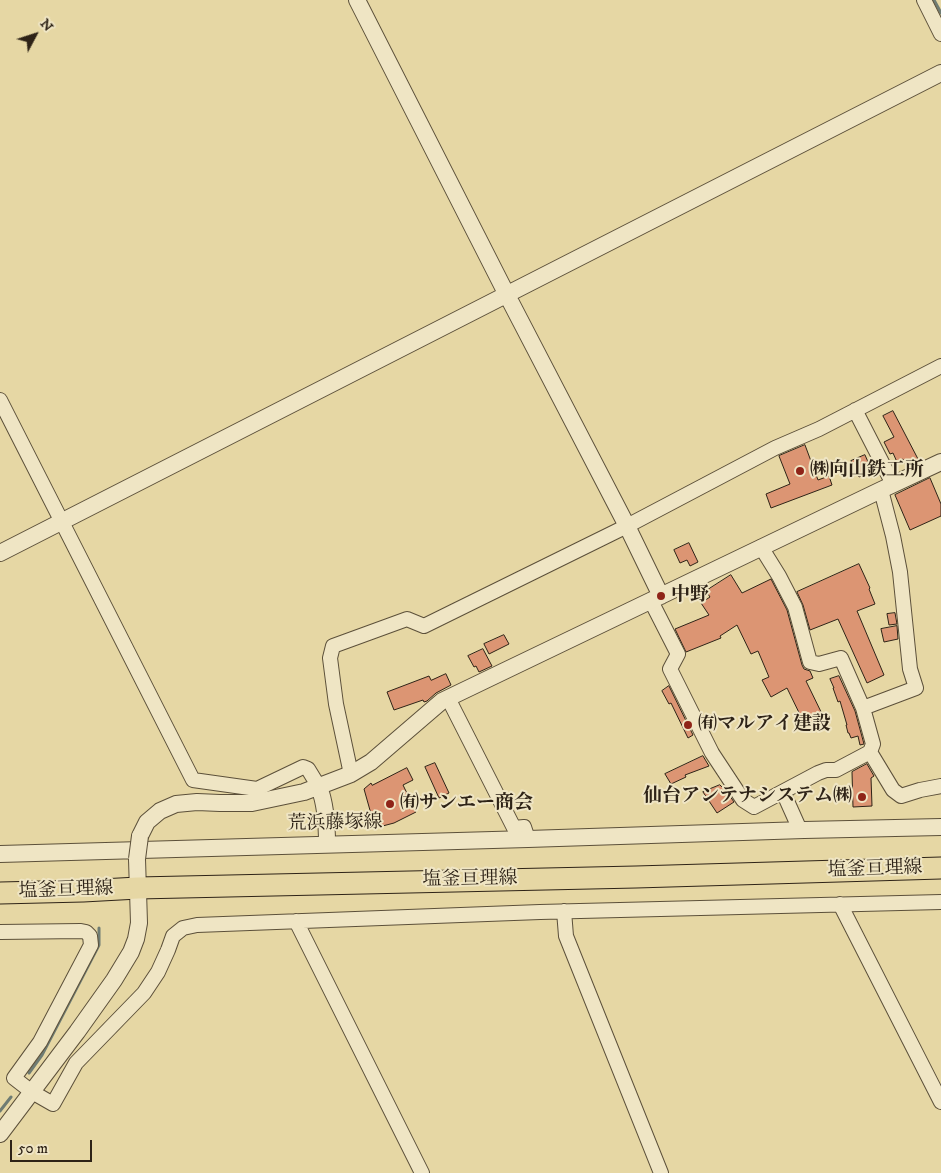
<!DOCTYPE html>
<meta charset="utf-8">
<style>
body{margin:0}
#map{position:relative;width:941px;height:1173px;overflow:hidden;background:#e6d7a4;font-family:"IM FELL DW Pica",serif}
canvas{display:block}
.north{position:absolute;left:10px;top:10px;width:50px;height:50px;-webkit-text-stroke:4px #efe5c4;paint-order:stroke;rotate:50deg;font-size:14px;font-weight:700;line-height:20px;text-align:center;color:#2e2317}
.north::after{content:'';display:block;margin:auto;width:18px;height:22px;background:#2e2317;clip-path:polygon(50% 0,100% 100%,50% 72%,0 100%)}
.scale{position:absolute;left:10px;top:1140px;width:82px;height:22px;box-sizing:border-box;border:2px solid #2e2317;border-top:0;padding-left:6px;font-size:15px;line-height:18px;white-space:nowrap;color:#2e2317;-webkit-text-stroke:4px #efe5c4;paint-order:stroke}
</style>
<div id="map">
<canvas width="941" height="1173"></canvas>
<div class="north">N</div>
<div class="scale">50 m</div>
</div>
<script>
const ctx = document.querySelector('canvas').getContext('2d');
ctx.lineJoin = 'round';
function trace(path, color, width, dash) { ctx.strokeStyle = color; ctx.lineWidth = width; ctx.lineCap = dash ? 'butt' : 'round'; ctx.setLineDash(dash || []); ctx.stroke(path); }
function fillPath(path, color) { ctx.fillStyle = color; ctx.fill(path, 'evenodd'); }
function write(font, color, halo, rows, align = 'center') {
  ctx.font = font + ' "IM FELL DW Pica","Noto Serif JP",serif'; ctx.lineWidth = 4; ctx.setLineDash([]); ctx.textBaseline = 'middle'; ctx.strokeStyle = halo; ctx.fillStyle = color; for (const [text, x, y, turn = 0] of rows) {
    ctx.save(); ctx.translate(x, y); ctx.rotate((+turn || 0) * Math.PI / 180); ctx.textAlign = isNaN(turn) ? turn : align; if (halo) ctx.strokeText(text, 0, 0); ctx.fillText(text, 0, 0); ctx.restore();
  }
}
trace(new Path2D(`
 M934,0L941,13
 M29,1073L42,1055L99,945V928
 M0,1111L11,1097`), '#6f7c73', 3);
const building = new Path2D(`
 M893,411L918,459L906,465L903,459L897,462L893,453L890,454L884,442L894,437L883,416Z
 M805,445L818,480L829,476L832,485L771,508L766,494L790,484L779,456Z
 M865,455L872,471L859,477L851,461Z
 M930,478L941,504V516L910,530L895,495Z
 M689,543L698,562L690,566L687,560L680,563L674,550Z
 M859,564L870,588L869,589L875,604L857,611L884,675L867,683L838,619L810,630L803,605L797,592Z
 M731,575L742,593L771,579L787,610L802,665L804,669L810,671L813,678L806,681L825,720L807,729L787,688L771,697L762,680L769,677L758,651L751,654L737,625L720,636L721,638L686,652L675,629L709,615L701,603L710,597L706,591Z
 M895,613L897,624L889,625L887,614Z
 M897,626L898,639L884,642L881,629Z
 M504,635L509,644L489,654L484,644Z
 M483,649L492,666L479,672L476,666L474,667L468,656Z
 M446,674L451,685L436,693L427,701L424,702L423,700L394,710L387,692L429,676L431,680Z
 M839,676L855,711L864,744L860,745L858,736L851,738L849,733H848L846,725H847L840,701L838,702L833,688H834L830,679Z
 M669,686L693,735L688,738L671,703L669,704L662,691Z
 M703,756L709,766L685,775L686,777L671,784L665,774Z
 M435,763L449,793L439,798L425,767Z
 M867,764L874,776L871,778L872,806L853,807L852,772Z
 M407,768L413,780L403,785L416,812L394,823L375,828L364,789L371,783L372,785Z
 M720,785L727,792L734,802L717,813L703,792Z`);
fillPath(building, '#dc9573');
trace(building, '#2e2317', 1);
const minor = new Path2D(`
 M924,0L941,34
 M0,400L193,780L257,789L303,767L308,769L319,787
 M855,410L893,484
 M651,601L678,654L670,669L712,753L743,800L754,807L818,773L826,770H836L870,752L873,744L863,708L841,658L819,664L810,662L795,607L779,576L761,547
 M448,698L514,828L524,827L528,839
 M863,708L916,688L910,669L900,572L893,536L881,490
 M870,752L893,790L901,796L920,790L941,786
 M351,774L336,704L330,658L333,646L407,619L424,626L627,526L775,448L819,429L941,366
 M783,792L800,830
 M840,904L941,1102
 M564,911L566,936L661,1173
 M296,921L422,1173
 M0,932L81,931L86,932L90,936L91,945L40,1042L14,1078L32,1092L53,1104L76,1063L144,993L158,972L168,950L173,936L183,928L197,925L540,912L941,902`);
const tertiary = new Path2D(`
 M357,0L507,295L627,526L661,596
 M0,553L941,73
 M319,787C326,805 327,825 327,844
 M140,836L147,822L160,811L176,804L197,802L220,803H252L304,792L351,774L371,762L442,701L881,490L941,462
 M0,854L528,839L804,830L941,827
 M0,1134L77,1032L114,980L131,952L136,939L139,923L137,859`);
const primary = new Path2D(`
 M0,893L83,891L138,888L636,877L941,868`);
trace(minor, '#5c503a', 16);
trace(tertiary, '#5c503a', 18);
trace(primary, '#2e2317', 23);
trace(minor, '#efe5c4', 14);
trace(tertiary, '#efe5c4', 16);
trace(primary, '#e6d7a4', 21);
const tertiaryBridge = new Path2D(`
 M137,859L140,836`);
trace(tertiaryBridge, '#5c503a', 18, []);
trace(tertiaryBridge, '#efe5c4', 16);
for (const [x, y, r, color] of [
 [800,471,5,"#8f2418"],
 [661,596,5,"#8f2418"],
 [688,725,5,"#8f2418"],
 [862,797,5,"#8f2418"],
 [390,804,5,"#8f2418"]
]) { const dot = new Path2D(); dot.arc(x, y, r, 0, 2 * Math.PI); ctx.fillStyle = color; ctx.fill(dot); trace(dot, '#efe5c4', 2); }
write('bold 19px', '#2e2317', '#efe5c4', [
 ["㈱向山鉄工所",810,471],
 ["中野",671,596],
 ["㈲マルアイ建設",698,725],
 ["仙台アンテナシステム㈱",852,797,"right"],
 ["㈲サンエー商会",400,804]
], 'left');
write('19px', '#2e2317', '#efe5c4', [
 ["荒浜藤塚線",335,824,-1],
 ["塩釜亘理線",875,870,-2],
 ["塩釜亘理線",470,880,-1],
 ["塩釜亘理線",66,891,-2]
]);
</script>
